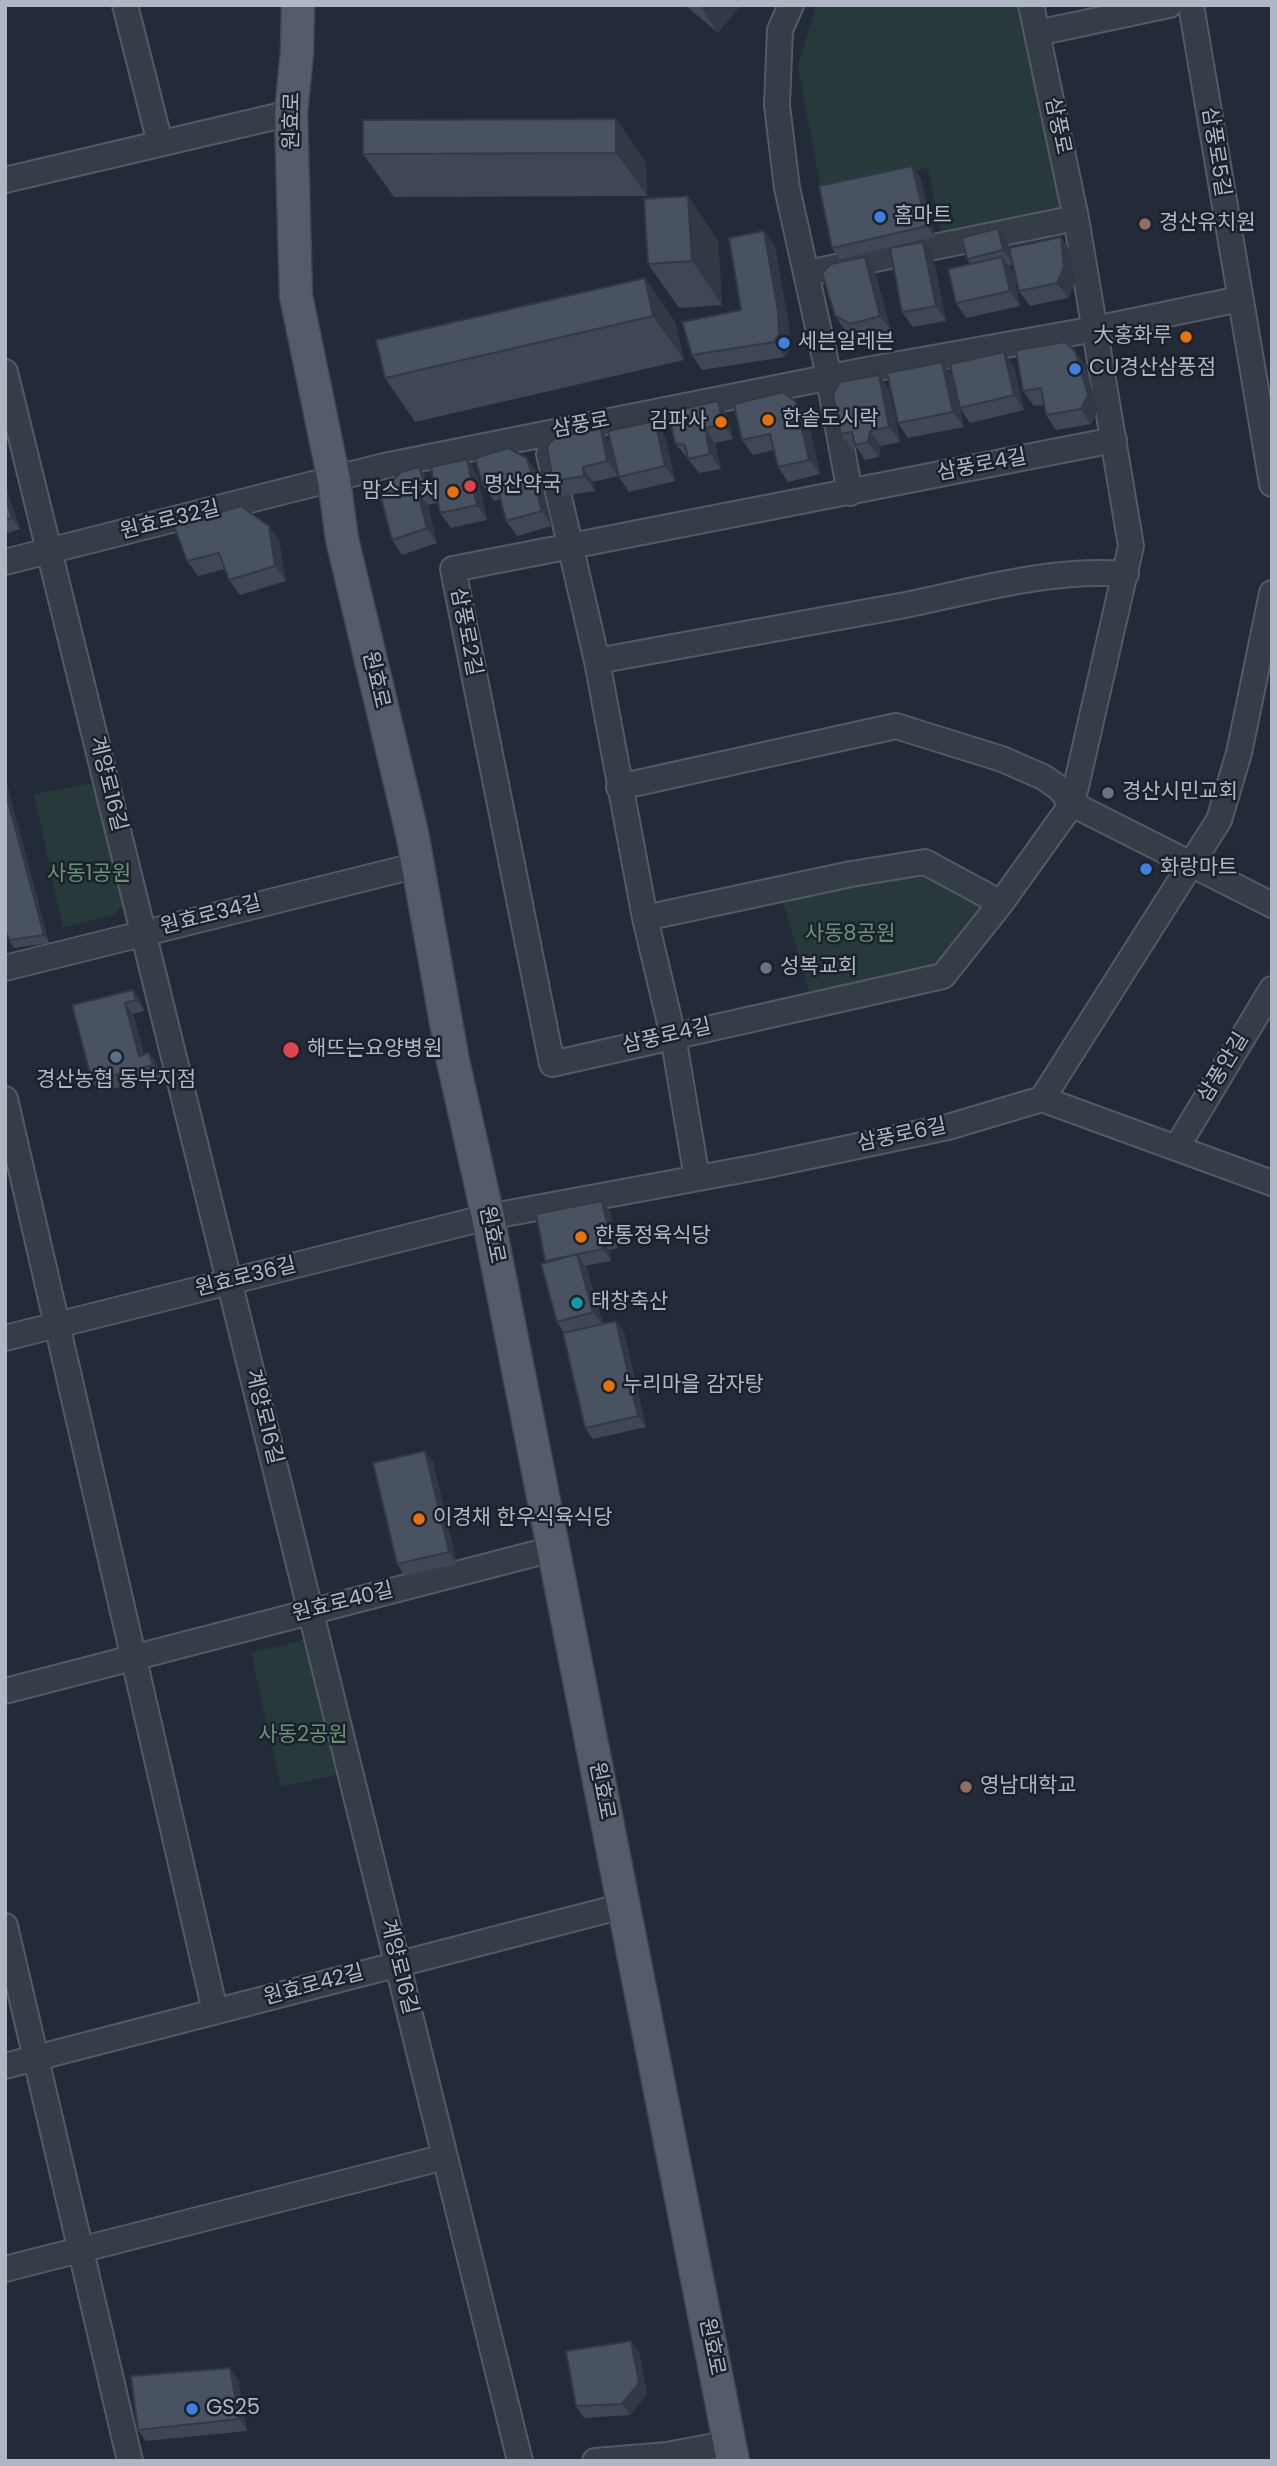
<!DOCTYPE html>
<meta charset="utf-8">
<style>
body{margin:0}
#map{position:relative;width:1277px;height:2466px;overflow:hidden;background:#222b37;font-family:Poppins,sans-serif}
canvas{display:block}
.frame{position:absolute;inset:0;border:7px solid #b0b7c4;pointer-events:none}
</style>
<div id="map">
<canvas width="1277" height="2466"></canvas>
<div class="frame"></div>
</div>
<script>
const ctx = document.querySelector('canvas').getContext('2d');
ctx.lineJoin = 'round';
function fillPath(path, color) { ctx.fillStyle = color; ctx.fill(path, 'evenodd'); }
function trace(path, color, width, dash) { ctx.strokeStyle = color; ctx.lineWidth = width; ctx.lineCap = dash ? 'butt' : 'round'; ctx.setLineDash(dash || []); ctx.stroke(path); }
function write(font, color, halo, rows, align = 'center') {
  ctx.font = font + ' Poppins,"Noto Sans KR",sans-serif'; ctx.lineWidth = 5; ctx.setLineDash([]); ctx.textBaseline = 'middle'; ctx.strokeStyle = halo; ctx.fillStyle = color; for (const [text, x, y, turn = 0] of rows) {
    ctx.save(); ctx.translate(x, y); ctx.rotate((+turn || 0) * Math.PI / 180); ctx.textAlign = isNaN(turn) ? turn : align; if (halo) ctx.strokeText(text, 0, 0); ctx.fillText(text, 0, 0); ctx.restore();
  }
}
fillPath(new Path2D(`
 M816,5H1017L1062,208L942,238L928,168L821,190L798,66Z
 M104,781L127,899L114,915L63,928L34,794Z
 M924,867L988,908L943,967L811,998L781,895Z
 M312,1638L345,1773L281,1787L251,1653Z`), '#27393a');
const minor = new Path2D(`
 M125,5L160,143
 M791,5L780,30L777,105L787,188L826,363L850,493
 M1031,5L1076,218L1131,546L1072,804L1001,903L943,976L552,1064L453,569L1114,440
 M1191,5L1272,484
 M1037,33L1169,5
 M5,180L291,113
 M807,273L1076,218
 M5,372L520,2461
 M549,454L597,661L645,918L673,1036L697,1178
 M5,562L384,466L861,371L1095,329L1240,299
 M597,661C698,642 800,625 900,606C976,591 1049,568 1126,574
 M619,787L896,726L1002,759L1043,777L1059,788L1072,804L1272,905
 M645,918L851,874L925,862L1001,903
 M5,968L418,865
 M5,1099L215,2011
 M1042,1099L1272,1183
 M1177,1147L1272,989
 M5,1338L488,1217L758,1167L948,1127L1042,1099L1219,820L1239,753L1272,593
 M5,1691L553,1549
 M5,1926L130,2461
 M5,2066L623,1906
 M5,2269L445,2157
 M595,2461L667,2455L730,2443`);
const major = new Path2D(`
 M298,5L297,52L291,113L296,296L334,480L342,539L412,833L453,1061L488,1217L733,2461`);
trace(minor, '#535a65', 28);
trace(major, '#3f4651', 35);
trace(minor, '#353d47', 24);
trace(major, '#535c68', 32);
fillPath(new Path2D(`
 M476,5H542V6Z
 M685,5H740V6L718,33Z
 M616,119L646,163L647,196L394,197L363,154Z
 M920,177L935,237L840,259L832,248Z
 M998,228L1008,243L1010,248L1061,237L1071,252L1075,283L1068,298L1030,306L1019,291L1013,265L1009,266L1013,272L1020,306L966,318L956,303L971,264L967,259Z
 M718,240L722,305L679,308L648,264Z
 M775,246L789,326L790,349L785,357L702,370L692,355L741,310Z
 M865,257L875,272L891,331L860,339L845,330L835,316Z
 M933,257L946,321L913,327L902,312Z
 M645,278L675,322L684,360L415,422L385,378Z
 M1075,351L1085,366L1098,410L1091,424L1056,430L1046,415L1044,405L1034,406L1023,391Z
 M1014,367L1024,410L970,423L960,408L956,389L964,427L908,438L898,423L953,376Z
 M879,375L889,390L900,442L881,446L879,457L865,460L857,448L852,449L841,434Z
 M796,402L807,417L820,474L788,482L778,467L774,450L753,455L742,440Z
 M728,416L733,439L715,443L721,469L699,473L675,443Z
 M601,429L611,444L618,476L593,482L595,491L563,496L553,481Z
 M665,436L675,481L629,492L619,477Z
 M508,448L538,473L552,526L517,536L506,521L500,499L494,501L483,486Z
 M419,467L430,482L437,503L428,505L437,543L402,555L392,540Z
 M477,474L487,520L451,528L440,513Z
 M5,488L20,529L5,534Z
 M269,526L279,541L286,581L240,595L229,580L225,569L198,576L187,561Z
 M5,777L49,943L14,948L9,940Z
 M133,990L141,1001L144,1011L133,1014L144,1055L149,1053L157,1065L161,1077L100,1092L92,1081L72,1005Z
 M602,1201L610,1212L618,1248L609,1250L611,1261L585,1266L587,1269L603,1324L616,1321L624,1332L646,1427L593,1439L585,1428L564,1333L557,1322L545,1261Z
 M425,1451L433,1462L457,1564L405,1576L397,1564Z
 M631,2341L639,2352L647,2394L630,2415L584,2418L576,2406Z
 M238,2379L247,2431L146,2441L138,2430Z`), '#3e4753');
fillPath(new Path2D(`
 M699,5H740V6L718,33Z
 M616,119L646,163L647,196L616,153Z
 M912,166L920,177L935,237L927,226Z
 M688,196L718,240L722,305L692,261Z
 M998,228L1008,243L1014,265L1003,250Z
 M764,231L775,246L789,326L790,349L785,357L774,342Z
 M1061,237L1071,252L1075,283L1068,298L1057,283Z
 M923,242L933,257L946,321L936,306Z
 M865,257L875,272L891,331L880,316Z
 M1002,257L1013,272L1020,306L1010,291Z
 M645,278L675,322L684,360L653,316Z
 M1075,351L1085,366L1098,410L1091,424L1081,409Z
 M1004,352L1014,367L1024,410L1014,395Z
 M942,362L953,377L964,427L953,412Z
 M879,375L889,390L900,442L889,427Z
 M718,401L728,416L733,439L723,424Z
 M796,402L807,417L820,474L809,460Z
 M655,421L665,436L675,481L665,466Z
 M705,428L715,443L721,469L710,454Z
 M601,429L611,444L618,476L607,461Z
 M870,431L881,446L879,457L868,442Z
 M527,458L538,473L552,526L542,511Z
 M467,459L477,474L487,520L477,505Z
 M419,467L430,482L437,503L426,488Z
 M583,467L593,482L595,491L584,476Z
 M5,488L7,490L20,529L12,518L5,498Z
 M417,490L428,505L437,543L427,528Z
 M269,526L279,541L286,581L275,566Z
 M5,777L49,943L44,935L5,790Z
 M133,990L141,1001L144,1011L136,1000Z
 M125,1003L133,1014L147,1067L139,1056Z
 M149,1053L157,1065L161,1077L153,1065Z
 M602,1201L610,1212L618,1248L610,1237Z
 M601,1238L609,1250L611,1261L603,1249Z
 M577,1254L587,1269L604,1327L593,1312Z
 M616,1321L624,1332L646,1427L638,1416Z
 M425,1451L433,1462L457,1564L449,1552Z
 M631,2341L639,2352L647,2394L630,2415L622,2404Z
 M230,2368L238,2379L247,2431L239,2419Z`), '#323944');
const building = new Path2D(`
 M616,119V153L363,154V120Z
 M912,166L927,226L832,248L819,186Z
 M688,196L692,261L648,264L644,199Z
 M998,228L1003,250L967,259L962,238Z
 M764,231L778,311L779,334L774,342L692,355L682,322L741,310L729,238Z
 M1061,237L1064,268L1057,283L1019,291L1009,248Z
 M923,242L936,306L902,312L890,248Z
 M865,257L880,316L850,324L835,316L822,273L831,264Z
 M1002,257L1010,291L956,303L948,269Z
 M645,278L653,316L385,378L376,340Z
 M1065,342L1075,351L1088,395L1081,409L1046,415L1041,388L1023,391L1016,350Z
 M1004,352L1014,395L960,408L950,364Z
 M942,362L953,412L898,423L887,373Z
 M879,375L889,427L870,431L868,442L855,445L852,432L841,434L833,394L840,382Z
 M783,392L796,402L809,460L778,467L770,434L742,440L734,404Z
 M718,401L723,424L705,428L710,454L688,459L685,445L675,443L670,421L680,419L678,410Z
 M655,421L665,466L619,477L608,431Z
 M601,429L607,461L583,467L584,476L553,481L547,447L555,437Z
 M508,448L527,458L542,511L506,521L496,482L483,486L475,458Z
 M467,459L477,505L440,513L431,467Z
 M419,467L426,488L417,490L427,528L392,540L380,494L401,472Z
 M5,498L12,518L5,520Z
 M241,506L269,526L275,566L229,580L219,553L187,561L174,526Z
 M5,790L44,935L9,940L5,927Z
 M133,990L136,1000L125,1003L139,1056L149,1053L153,1065L92,1081L72,1005Z
 M602,1201L610,1237L601,1238L603,1249L545,1261L536,1214Z
 M577,1254L593,1312L557,1322L541,1264Z
 M616,1321L638,1416L585,1428L563,1333Z
 M425,1451L449,1552L397,1564L373,1463Z
 M631,2341L639,2383L622,2404L576,2406L566,2351Z
 M230,2368L239,2419L138,2430L131,2376Z`);
fillPath(building, '#485261');
trace(building, '#323944', 2);
for (const [x, y, r, color] of [
 [880,217,7,"#3f7fe0"],
 [1145,224,7,"#8d6e63"],
 [1186,337,7,"#e8710a"],
 [784,343,7,"#3f7fe0"],
 [1075,369,7,"#3f7fe0"],
 [768,420,7,"#e8710a"],
 [721,422,7,"#e8710a"],
 [470,486,7,"#e0444e"],
 [453,492,7,"#e8710a"],
 [1108,793,7,"#6b7280"],
 [1146,869,7,"#3f7fe0"],
 [766,968,7,"#6b7280"],
 [291,1050,9,"#e0444e"],
 [116,1057,7,"#5c6f8a"],
 [581,1237,7,"#e8710a"],
 [577,1303,7,"#0f9aa8"],
 [609,1386,7,"#e8710a"],
 [419,1519,7,"#e8710a"],
 [966,1787,7,"#8d6e63"],
 [192,2409,7,"#3f7fe0"]
]) { const dot = new Path2D(); dot.arc(x, y, r, 0, 2 * Math.PI); ctx.fillStyle = color; ctx.fill(dot); trace(dot, '#1b222c', 2.5); }
write('21px', '#b0b7c4', '#1b222c', [
 ["원효로",293,121,-89],
 ["삼풍로",1057,126,78],
 ["삼풍로5길",1215,152,81],
 ["삼풍로",581,426,-11],
 ["삼풍로4길",982,466,-11],
 ["원효로32길",170,521,-14],
 ["삼풍로2길",465,632,79],
 ["원효로",375,680,77],
 ["계양로16길",107,784,76],
 ["원효로34길",211,916,-14],
 ["삼풍로4길",667,1037,-13],
 ["삼풍안길",1224,1068,-59],
 ["삼풍로6길",902,1136,-12],
 ["원효로",491,1235,79],
 ["원효로36길",246,1278,-14],
 ["계양로16길",263,1417,76],
 ["원효로40길",343,1603,-14],
 ["원효로",601,1791,79],
 ["계양로16길",398,1967,76],
 ["원효로42길",314,1986,-15],
 ["원효로",711,2347,79]
]);
write('21px', '#b0b7c4', '#1b222c', [
 ["홈마트",894,217],
 ["경산유치원",1159,224],
 ["大홍화루",1172,337,"right"],
 ["세븐일레븐",798,343],
 ["CU경산삼풍점",1089,369],
 ["한솥도시락",782,420],
 ["김파사",707,422,"right"],
 ["명산약국",484,486],
 ["맘스터치",439,492,"right"],
 ["경산시민교회",1122,793],
 ["화랑마트",1160,869],
 ["성복교회",780,968],
 ["해뜨는요양병원",307,1050],
 ["경산농협 동부지점",116,1081,"center"],
 ["한통정육식당",595,1237],
 ["태창축산",591,1303],
 ["누리마을 감자탕",623,1386],
 ["이경채 한우식육식당",433,1519],
 ["영남대학교",980,1787],
 ["GS25",206,2409]
], 'left');
write('21px', '#699373', '#1b222c', [
 ["사동1공원",89,875],
 ["사동8공원",850,935],
 ["사동2공원",303,1736]
]);
</script>
